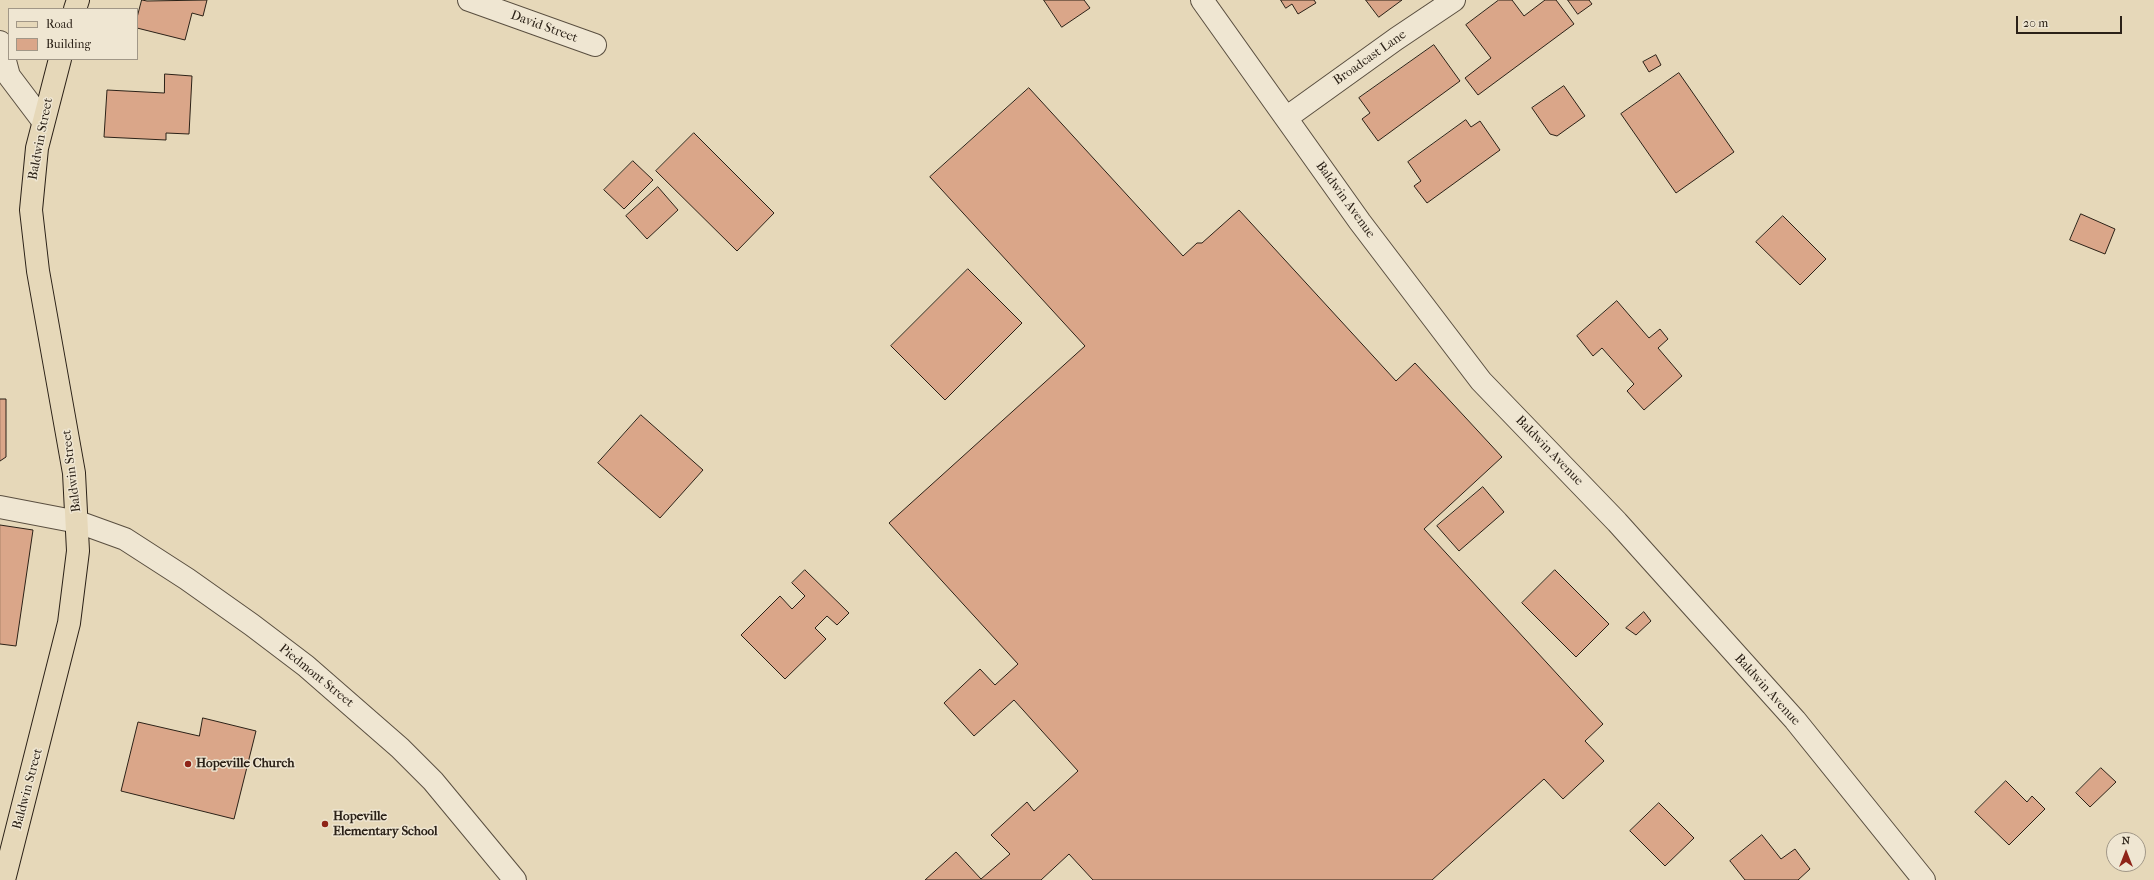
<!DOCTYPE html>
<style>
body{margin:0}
#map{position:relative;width:2154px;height:880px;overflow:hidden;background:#e6d8b9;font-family:"IM FELL French Canon",serif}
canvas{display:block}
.legend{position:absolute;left:8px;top:8px;width:130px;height:52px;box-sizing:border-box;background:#efe6d2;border:1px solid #a19787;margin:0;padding:5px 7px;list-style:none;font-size:12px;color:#2b2117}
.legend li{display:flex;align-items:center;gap:8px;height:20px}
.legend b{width:20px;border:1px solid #a19787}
.north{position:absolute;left:2106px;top:832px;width:40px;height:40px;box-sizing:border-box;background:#efe6d2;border:1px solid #a19787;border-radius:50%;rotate:0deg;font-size:11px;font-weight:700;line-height:16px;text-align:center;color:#2b2117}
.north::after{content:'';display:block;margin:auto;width:14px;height:18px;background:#8f2418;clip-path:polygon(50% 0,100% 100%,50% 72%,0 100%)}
.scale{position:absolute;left:2016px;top:16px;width:106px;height:18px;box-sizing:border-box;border:2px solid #2b2117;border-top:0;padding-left:5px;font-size:12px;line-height:14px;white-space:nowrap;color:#2b2117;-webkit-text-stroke:3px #efe6d2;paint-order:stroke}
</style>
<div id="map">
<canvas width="2154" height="880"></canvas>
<ul class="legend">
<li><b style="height:5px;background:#e6d8b9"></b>Road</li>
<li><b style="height:11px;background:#daa689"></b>Building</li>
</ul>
<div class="north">N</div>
<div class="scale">20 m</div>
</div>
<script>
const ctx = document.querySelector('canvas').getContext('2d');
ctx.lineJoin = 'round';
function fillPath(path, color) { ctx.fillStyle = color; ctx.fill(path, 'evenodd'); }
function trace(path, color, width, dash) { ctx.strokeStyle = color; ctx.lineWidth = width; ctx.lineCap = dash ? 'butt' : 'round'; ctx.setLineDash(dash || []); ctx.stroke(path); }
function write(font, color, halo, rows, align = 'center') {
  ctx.font = font + ' "IM FELL French Canon",serif'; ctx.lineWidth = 3; ctx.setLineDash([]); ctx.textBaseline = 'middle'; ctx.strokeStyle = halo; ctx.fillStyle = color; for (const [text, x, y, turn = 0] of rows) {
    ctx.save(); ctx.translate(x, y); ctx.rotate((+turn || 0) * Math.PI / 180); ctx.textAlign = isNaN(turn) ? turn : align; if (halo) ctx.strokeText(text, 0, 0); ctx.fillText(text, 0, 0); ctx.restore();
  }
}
const building = new Path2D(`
 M142,0L147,1L207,0L203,16L192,13L185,40L137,28V18Z
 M1044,0H1084L1090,8L1062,27Z
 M1281,0H1314L1316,3L1298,14L1292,4L1286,8Z
 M1366,0H1402L1379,17Z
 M1499,0H1512L1524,16L1545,0H1556L1574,24L1478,95L1465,78L1491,58L1466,25Z
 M1568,0H1589L1592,4L1578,14Z
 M1434,45L1460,81L1378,141L1362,119L1370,113L1359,98Z
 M1656,55L1661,65L1649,72L1643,62Z
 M1679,73L1734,152L1676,193L1621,114Z
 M165,74L192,76L189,134L166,133V140L104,137L107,90L164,93Z
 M1564,86L1585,116L1557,136L1550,134L1532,108Z
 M1029,88L1183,256L1197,243H1202L1239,210L1396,381L1415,363L1502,457L1424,529L1603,724L1585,741L1604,761L1563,799L1544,779L1432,880H1093L1069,854L1041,880H925L956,852L981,879L1010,854L991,835L1027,802L1034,811L1078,771L1014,700L974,736L944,703L980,669L995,685L1018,664L889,523L1085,346L930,177Z
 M1466,120L1471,127L1480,121L1500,150L1427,203L1414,186L1421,181L1408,162Z
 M694,133L774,213L737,251L656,171Z
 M633,161L653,180L624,209L604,190Z
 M658,187L678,210L647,239L626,216Z
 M2081,214L2115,229L2105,254L2070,240Z
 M1783,216L1826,259L1800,285L1756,242Z
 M968,269L1022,323L945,400L891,346Z
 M1617,301L1649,338L1660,329L1668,339L1658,348L1682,376L1644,410L1627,391L1634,384L1602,348L1593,356L1577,336Z
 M0,399H6V457L0,461Z
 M641,415L703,470L660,518L598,463Z
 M1483,487L1504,512L1459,551L1437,526Z
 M0,525L33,530L16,646L0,644Z
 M805,570L849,613L837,625L827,616L815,628L826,639L785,679L741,635L780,596L792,609L805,596L792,583Z
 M1555,570L1609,624L1576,657L1522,603Z
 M1644,612L1651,621L1636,635L1626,628Z
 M203,718L256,731L234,819L121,791L138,722L199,736Z
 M2101,768L2116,782L2090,807L2076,793Z
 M2006,781L2027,802L2032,796L2045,809L2009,845L1975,812Z
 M1659,803L1694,838L1665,866L1630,831Z
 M1762,835L1781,859L1795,849L1810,869L1798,880H1745L1730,861Z`);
fillPath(building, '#daa689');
trace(building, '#2b2117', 1);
const minor = new Path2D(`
 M469,0L595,45
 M1202,0L1360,222L1481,381L1617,522L1795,720L1924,880
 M0,42L9,76L43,121
 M1286,118L1396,39L1454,0
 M0,507L78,522L125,539L187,579L252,625L306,666L400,748L433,781L515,880`);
const major = new Path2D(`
 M75,9L78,0
 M4,880L69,623L78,551L74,473L38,271L31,210L37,148L60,59`);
trace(minor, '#5a4f40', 24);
trace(major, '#2b2117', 24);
trace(minor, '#efe6d2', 22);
trace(major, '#e6d8b9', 22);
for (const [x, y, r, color] of [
 [188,764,4,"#8f2418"],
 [325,824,4,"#8f2418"]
]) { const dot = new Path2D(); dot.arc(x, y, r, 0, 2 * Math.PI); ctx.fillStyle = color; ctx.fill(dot); trace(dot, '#efe6d2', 1.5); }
write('13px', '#2b2117', '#efe6d2', [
 ["David Street",544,27,20],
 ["Broadcast Lane",1370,58,-35],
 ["Baldwin Street",41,139,-79],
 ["Baldwin Avenue",1345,200,54],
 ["Baldwin Avenue",1549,451,46],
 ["Baldwin Street",72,471,-97],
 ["Piedmont Street",316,676,39],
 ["Baldwin Avenue",1767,690,48],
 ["Baldwin Street",28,789,-75]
]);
write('bold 13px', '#2b2117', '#efe6d2', [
 ["Hopeville Church",196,764],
 ["Hopeville",333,817],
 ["Elementary School",333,832]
], 'left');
</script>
